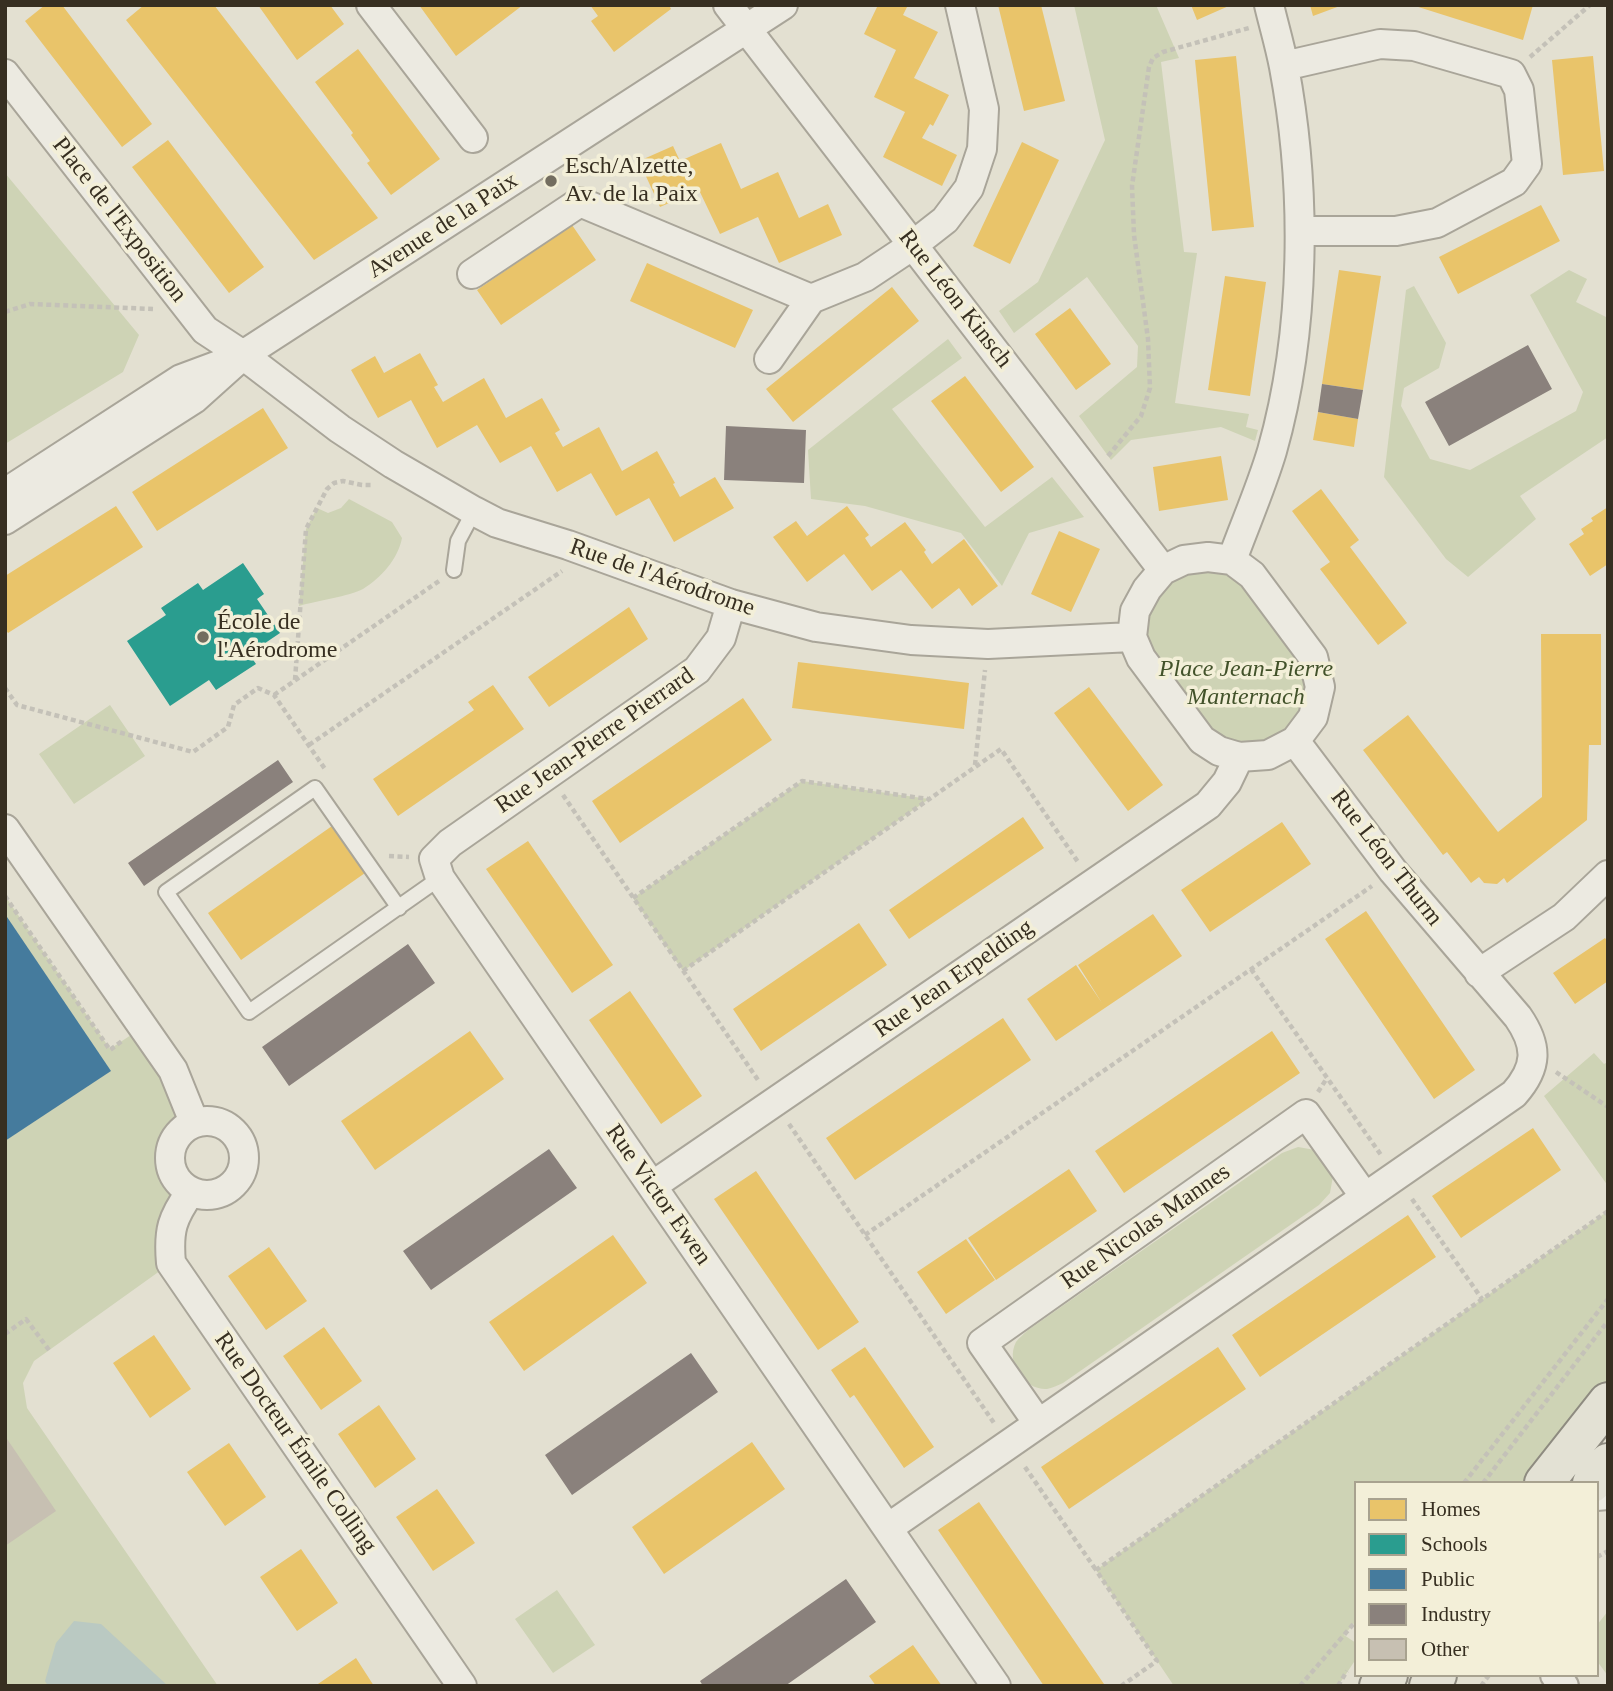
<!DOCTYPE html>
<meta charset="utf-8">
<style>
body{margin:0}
#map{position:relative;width:1613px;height:1691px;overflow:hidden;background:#e3e0d1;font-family:"Times New Roman",serif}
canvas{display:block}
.frame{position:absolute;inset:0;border:7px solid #372f21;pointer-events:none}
.legend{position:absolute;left:1354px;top:1481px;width:245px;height:196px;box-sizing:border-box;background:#f3efd8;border:2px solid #a8a28f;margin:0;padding:9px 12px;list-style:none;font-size:21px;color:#372f21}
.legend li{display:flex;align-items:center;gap:14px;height:35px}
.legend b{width:35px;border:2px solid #a8a28f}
</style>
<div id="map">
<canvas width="1613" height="1691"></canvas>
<div class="frame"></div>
<ul class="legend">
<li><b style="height:19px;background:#e9c46a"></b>Homes</li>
<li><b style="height:19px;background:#2a9d8f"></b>Schools</li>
<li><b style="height:19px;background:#457b9d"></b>Public</li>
<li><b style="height:19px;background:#8a817c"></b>Industry</li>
<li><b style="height:19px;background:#c7c0b2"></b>Other</li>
</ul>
</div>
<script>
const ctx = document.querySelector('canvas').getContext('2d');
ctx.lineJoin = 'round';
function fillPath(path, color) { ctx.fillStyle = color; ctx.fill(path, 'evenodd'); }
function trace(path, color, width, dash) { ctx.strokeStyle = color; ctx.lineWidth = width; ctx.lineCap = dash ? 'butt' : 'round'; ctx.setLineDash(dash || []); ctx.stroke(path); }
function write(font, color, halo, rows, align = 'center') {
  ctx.font = font + ' "Times New Roman",serif'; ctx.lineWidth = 7; ctx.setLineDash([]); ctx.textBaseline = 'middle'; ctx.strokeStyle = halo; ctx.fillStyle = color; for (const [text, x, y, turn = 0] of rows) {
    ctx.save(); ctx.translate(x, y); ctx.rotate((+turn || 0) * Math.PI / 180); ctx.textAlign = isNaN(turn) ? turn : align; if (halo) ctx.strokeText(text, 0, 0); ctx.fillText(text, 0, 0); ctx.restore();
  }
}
fillPath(new Path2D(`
 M1074,5H1156L1179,58L1161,62L1184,252L1197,253L1175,403L1249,414L1246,427L1258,430L1255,441L1221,427L1131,440L1111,460L1079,416L1137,367L1138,346L1087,277L1014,333L999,311L1038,282L1105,140Z
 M5,173L139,335L123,372L5,444Z
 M1569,270L1587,279L1576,302L1608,318V437L1520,496L1536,519L1468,577L1446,559L1384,477L1406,290L1414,286L1446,343L1439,368L1404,388L1401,406L1430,459L1470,470L1576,411L1583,392L1530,295Z
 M948,339L962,358L892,409L985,527L1052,477L1084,517L1029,533L1002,586L961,533L865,506L811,499L808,450Z
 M349,499L392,522L402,538C398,559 381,578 363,589C350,596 316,601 299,606L306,529L317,508L328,513L341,508Z
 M1232,560L1313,657V717L1239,757L1141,658L1135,611L1163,570Z
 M110,705L145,756L74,804L39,754Z
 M802,781L929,799L683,971L633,898Z
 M5,896L110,1049L143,1027L183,1128C167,1147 167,1165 180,1184L171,1263L34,1361L23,1383L27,1408L218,1686H5Z
 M1594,1053L1604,1064L1608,1062V1186L1544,1096Z
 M1298,1147L1315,1150L1333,1176L1330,1193L1319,1205L1063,1383C1058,1385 1052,1388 1047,1389C1024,1390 1005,1363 1016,1342C1019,1338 1025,1333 1028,1330L1282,1153Z
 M1608,1211V1379L1526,1483H1356V1621L1344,1635L1356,1643V1659L1338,1686H1174L1096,1570Z
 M557,1590L595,1645L553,1673L515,1619Z
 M1608,1611V1676L1597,1661V1625Z`), '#ced3b5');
fillPath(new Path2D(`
 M74,1621L101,1624L168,1686H48L45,1681L56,1643Z`), '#bac9c2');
fillPath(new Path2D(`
 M45,5H62L152,124L122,147L25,21Z
 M144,5H214L378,218L314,260L126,20Z
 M258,5H330L344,24L297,60Z
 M419,5H523L456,56Z
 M590,5H669L671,9L614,52L591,21L598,16Z
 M878,5H908L903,15L938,32L914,78L949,95L933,126L930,124L922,138L957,155L942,186L883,157L905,112L874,97L896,50L864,34Z
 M998,5H1041L1065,101L1024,111Z
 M1191,5H1231L1197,20Z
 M1310,5H1340V6L1313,16Z
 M1412,5H1533L1523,40Z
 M358,49L440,159L391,195L367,163L370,161L351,135L353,133L315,82Z
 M1236,56L1254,227L1212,231L1195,60Z
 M1593,56L1604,171L1563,175L1552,60Z
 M168,140L264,267L229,293L132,167Z
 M1022,142L1059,160L1010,264L973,246Z
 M721,143L741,189L778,172L799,218L828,204L842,235L779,263L758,217L720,234L699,190L660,207L639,161L673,146L680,161Z
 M1541,205L1560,241L1458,294L1439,257Z
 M572,225L596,260L501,325L477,290Z
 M647,263L753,310L735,348L630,301Z
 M1339,270L1381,276L1363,390L1322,384Z
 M1225,276L1266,282L1250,396L1208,390Z
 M892,287L919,321L793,422L766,389Z
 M1070,308L1111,364L1076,390L1035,334Z
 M420,353L438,385L434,387L443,402L484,378L506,418L542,398L560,430L555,433L563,447L599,427L622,471L657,451L675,483L673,484L680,497L715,477L734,508L674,542L649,498L616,516L591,473L557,492L531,446L500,463L477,425L437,448L411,400L378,418L351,370L375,356L384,373Z
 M965,376L1034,467L1001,492L931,401Z
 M263,408L288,448L157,531L132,492Z
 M1318,412L1358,419L1354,447L1313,440Z
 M1221,456L1228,500L1159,511L1153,467Z
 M1321,489L1359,540L1350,547L1407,623L1378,645L1320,569L1330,562L1292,511Z
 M116,506L143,547L8,633L5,629V576Z
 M847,506L869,535L865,538L871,547L905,522L926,550L924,552L932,564L964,539L998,586L972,606L959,588L932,609L901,570L872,591L844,554L807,582L773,537L796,521L807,536Z
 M1608,507V564L1590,576L1569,544L1584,534L1581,529L1593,521L1591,518Z
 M1059,531L1100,549L1071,612L1031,594Z
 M629,607L648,639L549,707L528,677Z
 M1541,634H1601V745H1589L1587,820L1507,883L1504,878L1497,884L1484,883L1479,877L1471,883L1447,852L1443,855L1363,750L1408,715L1498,832L1542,797Z
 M798,662L969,683L964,729L792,708Z
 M493,685L524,729L398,816L373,779L474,710L468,702Z
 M1089,687L1163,785L1128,811L1054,713Z
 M743,698L772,740L620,843L592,801Z
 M1023,817L1044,848L909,939L889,910Z
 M1282,822L1311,864L1210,932L1181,890Z
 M332,826L365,873L241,960L208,913Z
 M528,841L613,965L572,993L486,869Z
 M1366,911L1475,1070L1434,1099L1325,939Z
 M1153,914L1182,956L1056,1041L1027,999L1076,965L1102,1003L1078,965Z
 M859,923L887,965L761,1051L733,1009Z
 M1605,938L1608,942V981L1575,1004L1553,973Z
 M630,991L702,1096L661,1124L589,1020Z
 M1003,1018L1031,1060L855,1180L826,1138Z
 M470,1031L504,1079L375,1170L341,1121Z
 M1272,1031L1300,1073L1124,1193L1095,1151Z
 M1533,1128L1561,1170L1461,1238L1432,1196Z
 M1069,1169L1097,1211L996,1280L968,1238Z
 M756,1171L859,1322L818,1350L714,1199Z
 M1408,1215L1436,1257L1260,1377L1232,1335Z
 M613,1235L647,1283L524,1371L489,1322Z
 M966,1239L995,1280L946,1314L917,1272Z
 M269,1247L307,1301L266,1330L228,1276Z
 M324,1327L362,1381L321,1410L283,1356Z
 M154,1335L191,1389L150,1418L113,1363Z
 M865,1347L934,1447L904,1468L854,1395L850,1398L831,1370Z
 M1218,1347L1246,1389L1069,1509L1041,1467Z
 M379,1405L416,1459L375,1488L338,1434Z
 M752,1442L785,1489L664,1574L632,1527Z
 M229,1443L266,1497L225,1526L187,1472Z
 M437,1489L475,1543L433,1571L396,1517Z
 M979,1502L1104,1684L1101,1686H1044L938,1530Z
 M301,1549L338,1603L297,1631L260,1577Z
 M913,1645L942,1686H876L869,1676Z
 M356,1658L374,1686H315Z`), '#e9c46a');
fillPath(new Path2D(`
 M243,563L264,594L257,599L280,633L249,654L256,664L216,690L209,680L170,706L127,641L166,615L161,608L198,583L203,590Z`), '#2a9d8f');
fillPath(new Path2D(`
 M5,914L111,1071L5,1141Z`), '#457b9d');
fillPath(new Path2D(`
 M1528,345L1552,389L1449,446L1425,402Z
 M1322,384L1363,390L1358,419L1318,412Z
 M726,426L806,430L804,483L724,480Z
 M278,760L293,782L144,886L128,863Z
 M408,944L435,983L289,1086L262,1047Z
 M549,1149L577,1188L431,1290L403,1251Z
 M691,1353L718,1392L572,1495L545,1455Z
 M846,1579L876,1622L785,1686H703L700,1681Z`), '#8a817c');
fillPath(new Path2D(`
 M5,1436L56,1511L5,1546Z`), '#c7c0b2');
const service = new Path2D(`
 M454,570L458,541L474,511
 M399,908L315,788L166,892L249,1012L440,878
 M1597,1503L1608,1502`);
const minor = new Path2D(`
 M371,5L473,138
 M728,5L1163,570
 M1284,66L1380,44L1414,46L1511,74L1519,90L1527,164L1514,182L1437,223L1396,231H1300
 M5,74L205,330L243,355L340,429L393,464L474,511L497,523L568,545L731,604L816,627L911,640L988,644L1132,637
 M472,274L580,202L811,299
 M769,359L811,299L865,277L913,245L945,220L969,188L982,149L984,109L960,5
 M5,493L181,379L224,363
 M5,520L194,399L243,355L783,5
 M1208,557L1232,560L1252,575L1313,657L1320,687L1313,717L1295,741L1268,755L1239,757L1219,751L1202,740L1141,658L1132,637L1135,611L1147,589L1163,570L1184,560Z
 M1232,560C1245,524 1261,488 1272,451C1306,331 1307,189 1284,67C1280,46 1274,26 1269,5
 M731,604L721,638L697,670L450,843L434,859L440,878L996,1686
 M5,829L173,1070L194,1122
 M1479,973L1564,917L1608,875
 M170 1158a37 37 0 1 1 74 0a37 37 0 1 1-74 0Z
 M652,1186L1208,805L1227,782L1239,757
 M191,1191C172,1218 168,1230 171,1263L462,1686
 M1038,1423L982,1343L1306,1114L1365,1197
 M888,1528L1514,1094C1538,1067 1538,1046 1518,1017L1393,871L1295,741
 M1555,1675L1564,1686`);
const primary = new Path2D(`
 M1544,1483L1608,1402
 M1592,1483L1608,1463
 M1379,1686L1388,1675
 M1429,1686L1437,1675`);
trace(service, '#a9a599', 18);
trace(minor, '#a9a599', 32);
trace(primary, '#8e8b80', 42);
trace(new Path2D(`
 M1530,57L1590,5
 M5,312L30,304L153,309
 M1108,456L1141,416L1150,388L1148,339L1134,235L1132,186L1149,67L1153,58L1163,52L1249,28
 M295,680L306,529L327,489L334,483L343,481L362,485H374
 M5,688L17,705L193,752L228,727L234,705L258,688L274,695L325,769
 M274,695L439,581
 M309,745L562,571
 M975,765L985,670
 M563,795L758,1080
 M389,856L409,857
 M5,896L110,1050L122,1041
 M633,898L802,781L928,799
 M1251,969L1381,1155
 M683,971L1001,749L1078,862
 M1556,1072L1608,1107
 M1318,1092L1327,1078
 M789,1124L994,1423
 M1412,1199L1482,1299
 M865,1235L1372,886
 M5,1334L26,1319L49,1350
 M1025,1467L1096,1570
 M1464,1483L1608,1299
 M1483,1483L1608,1321
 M1597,1557L1608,1551
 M1121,1686L1157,1661L1096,1570L1608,1211
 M1300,1686L1356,1621
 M1338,1686L1347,1671
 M1481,1686L1489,1675`), '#c4c1b8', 4.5, [5, 3.5]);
trace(service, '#eceae1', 14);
trace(minor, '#eceae1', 28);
trace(primary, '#e3e1d4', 38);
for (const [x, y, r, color] of [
 [551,181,7,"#736d5f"],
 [203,637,7,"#736d5f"]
]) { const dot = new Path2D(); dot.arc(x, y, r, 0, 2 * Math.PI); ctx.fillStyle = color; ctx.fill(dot); trace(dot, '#f3efd8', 2.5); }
write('24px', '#372f21', '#f3efd8', [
 ["Esch/Alzette,",565,167],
 ["Av. de la Paix",565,195],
 ["École de",217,623],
 ["l'Aérodrome",217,651]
], 'left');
write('24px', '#372f21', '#f3efd8', [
 ["Place de l'Exposition",119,220,52],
 ["Avenue de la Paix",443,226,-33],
 ["Rue Léon Kinsch",955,299,52],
 ["Rue de l'Aérodrome",662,578,19],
 ["Rue Jean-Pierre Pierrard",595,741,-35],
 ["Rue Léon Thurm",1386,858,52],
 ["Rue Jean Erpelding",954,979,-35],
 ["Rue Victor Ewen",658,1195,55],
 ["Rue Nicolas Mannes",1146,1227,-35],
 ["Rue Docteur Émile Colling",295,1443,55]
]);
write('italic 24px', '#42522a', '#f3efd8', [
 ["Place Jean-Pierre",1246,670],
 ["Manternach",1246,698]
]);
</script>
